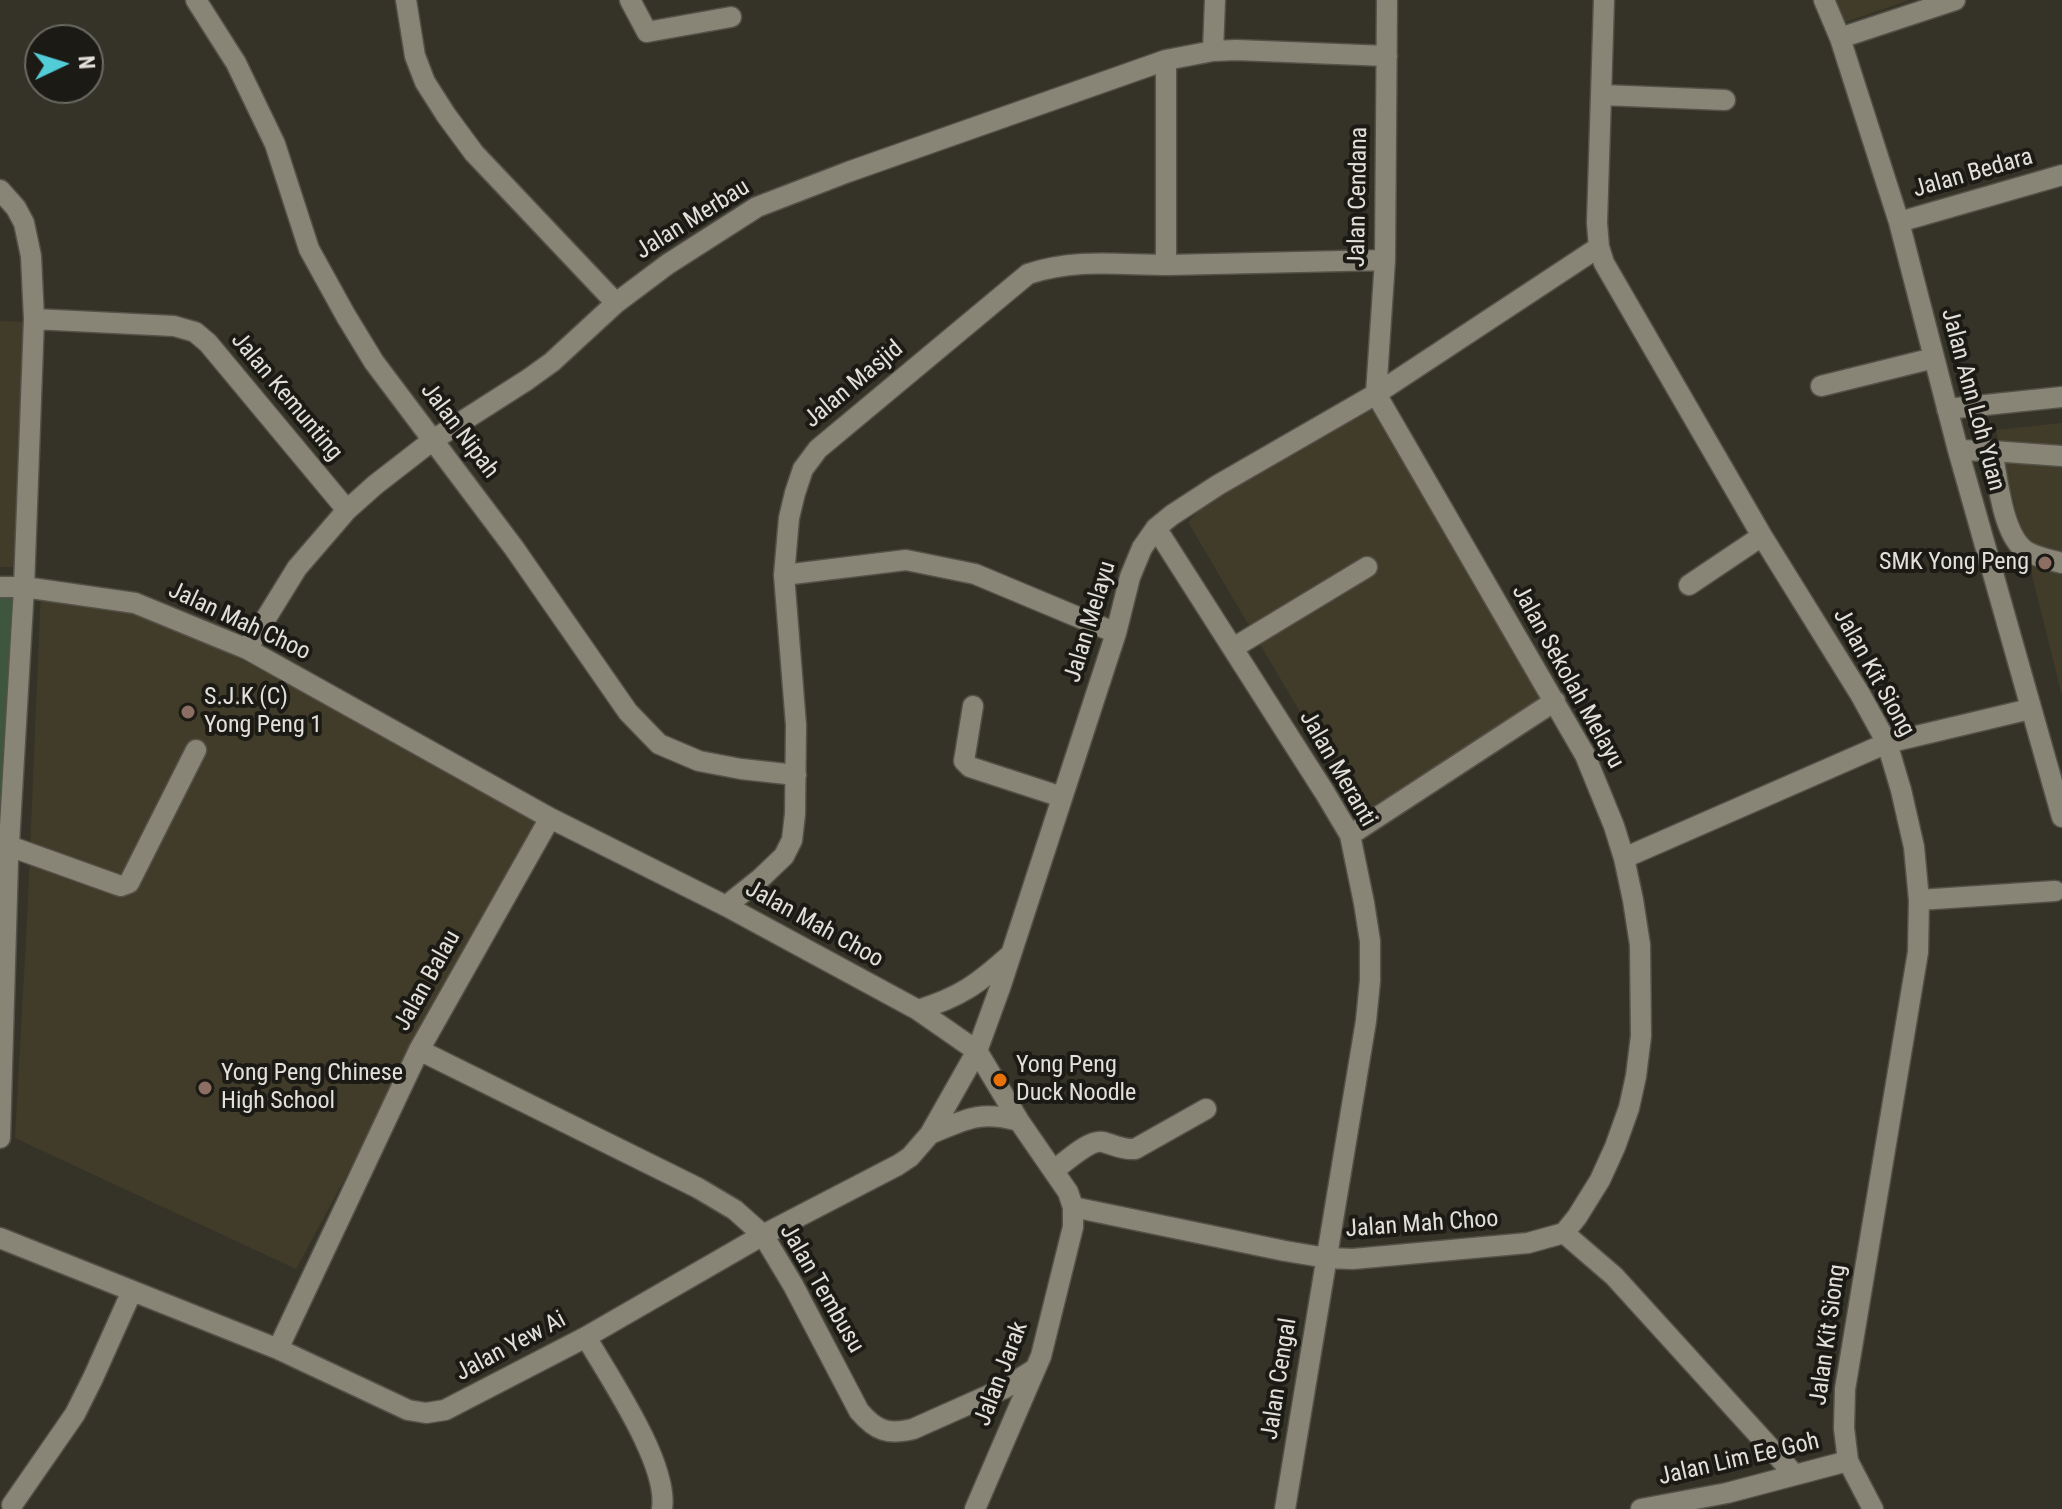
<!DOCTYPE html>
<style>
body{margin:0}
#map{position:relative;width:2062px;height:1509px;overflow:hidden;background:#353327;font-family:"Roboto Condensed",sans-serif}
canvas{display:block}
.north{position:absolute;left:24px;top:24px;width:80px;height:80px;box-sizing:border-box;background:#1c1a15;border:2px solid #6b6963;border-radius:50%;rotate:86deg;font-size:22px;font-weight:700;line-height:32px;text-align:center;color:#e2e0d9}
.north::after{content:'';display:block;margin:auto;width:28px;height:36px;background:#52ccd6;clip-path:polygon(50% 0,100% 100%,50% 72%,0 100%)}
</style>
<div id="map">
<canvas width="2062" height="1509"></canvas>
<div class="north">N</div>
</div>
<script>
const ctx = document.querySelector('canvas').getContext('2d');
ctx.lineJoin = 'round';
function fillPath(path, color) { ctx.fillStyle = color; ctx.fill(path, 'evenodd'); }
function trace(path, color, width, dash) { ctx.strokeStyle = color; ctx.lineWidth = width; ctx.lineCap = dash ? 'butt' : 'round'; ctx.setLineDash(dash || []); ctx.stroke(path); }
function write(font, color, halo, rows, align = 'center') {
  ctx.font = font + ' "Roboto Condensed",sans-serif'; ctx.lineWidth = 8; ctx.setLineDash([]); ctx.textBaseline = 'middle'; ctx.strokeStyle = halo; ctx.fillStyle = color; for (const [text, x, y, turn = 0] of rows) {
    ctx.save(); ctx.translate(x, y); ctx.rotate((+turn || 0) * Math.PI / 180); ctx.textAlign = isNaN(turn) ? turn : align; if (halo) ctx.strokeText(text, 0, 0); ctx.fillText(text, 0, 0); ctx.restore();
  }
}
fillPath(new Path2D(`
 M1834,0H1909L1843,23Z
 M0,321L26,322L17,567H0Z
 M1386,391L1559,689L1355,817L1323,751L1188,522L1218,491Z
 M2062,423V696L1996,430Z
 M41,591L141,607L540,817L296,1269L15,1138L27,921Z`), '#413c2a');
fillPath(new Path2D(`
 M0,585L20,586L0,838Z`), '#3e553e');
const minor = new Path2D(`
 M196,0L236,63L275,144L309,249L346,316L374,362L514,548L628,712L659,744L699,761L741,769L796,775
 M406,0L415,56L425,82L446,115L474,153L616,303
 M630,0L647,32L731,17
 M1387,0L1385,260L1376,394L1585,755L1614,826L1624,858L1633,900L1640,945L1641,1036L1636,1076L1629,1108L1615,1147L1600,1180L1577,1217L1564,1233
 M1604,0L1597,223L1599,247L1604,263L1762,536L1860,694L1887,743L1901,790L1914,847L1919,900L1918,952L1845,1389L1844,1428L1848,1461L1873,1509
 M1824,0L1840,38L1899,222L1958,450L2062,817
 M1840,38L1955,0
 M1213,51L1215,0
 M1602,95L1725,100
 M0,190L16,208L24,223L31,256L34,319L24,587L8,861L0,1138
 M1899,222L2062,175
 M1166,265V60
 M34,319L174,326L195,332L208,343L347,510
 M1821,386L1934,358
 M1947,409L2062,397
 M1958,450L1992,451C1998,478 2002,535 2026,551C2036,557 2051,560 2062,563
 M1992,451L2062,456
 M1156,528L1325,793L1350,835L1364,903L1370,941V981L1366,1021L1285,1509
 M784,575L906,560L975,574L1116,633
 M1689,585L1762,536
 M0,587H24L135,603L247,649L550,818L726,906L918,1010L977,1051L1019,1121L1068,1192L1073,1207V1227L1041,1356L975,1509
 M1233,648L1367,567
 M247,649L297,568L347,510L375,485L433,440L527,380L552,362L616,303L668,264L757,207L848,172L1166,60L1213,51L1236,50L1387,56
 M973,706L965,755L964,761L970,767L1062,797
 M1350,835L1555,701
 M9,846L115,884L121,886L129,883L196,750
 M1624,858L1887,743L2030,709
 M1919,900L2055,891
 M726,906L761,878L784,856L792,840L795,814L796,725L784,575L789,518L795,493L803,469L818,449L1028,274C1078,258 1118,265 1169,265C1241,264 1313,261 1385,260
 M918,1010C960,997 978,984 1010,955
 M419,1050L698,1188L735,1210L763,1235L793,1285L859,1411C876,1431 888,1435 913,1429L1005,1388L1035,1369
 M930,1134C966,1119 980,1110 1019,1121
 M1054,1170C1066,1162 1089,1139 1103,1142C1115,1145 1122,1150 1135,1149L1206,1109
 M1073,1207L1285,1251L1327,1258L1353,1259L1528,1243L1564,1233
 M1564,1233L1614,1276L1794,1474
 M0,1238L278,1349L408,1410L426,1413L445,1410L586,1337L763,1235L898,1165L910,1157L930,1134L977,1051L1001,985L1116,633L1130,577L1142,548L1156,528L1172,515L1218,485L1376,394L1599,247
 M586,1337C609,1377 669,1464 662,1509
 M278,1349L419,1050L550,818
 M12,1505L75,1414L93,1378L132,1291
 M1641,1509L1727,1493L1848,1461`);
trace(minor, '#545148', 23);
trace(minor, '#888577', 20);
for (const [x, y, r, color] of [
 [2045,563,8,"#8d6e63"],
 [188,712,8,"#8d6e63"],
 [1000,1080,8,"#e8710a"],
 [205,1088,8,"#8d6e63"]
]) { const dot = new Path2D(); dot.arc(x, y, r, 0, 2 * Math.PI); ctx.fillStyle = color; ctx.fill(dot); trace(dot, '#1c1a15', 3); }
write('24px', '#e2e0d9', '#1c1a15', [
 ["Jalan Bedara",1973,174,-16],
 ["Jalan Cendana",1359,197,-89],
 ["Jalan Merbau",693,220,-32],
 ["Jalan Masjid",854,385,-40],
 ["Jalan Kemunting",286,397,50],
 ["Jalan Ann Loh Yuan",1972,400,75],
 ["Jalan Nipah",459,431,53],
 ["Jalan Mah Choo",239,622,25],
 ["Jalan Melayu",1091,622,-73],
 ["Jalan Kit Siong",1873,673,61],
 ["Jalan Sekolah Melayu",1567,677,61],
 ["Jalan Meranti",1337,769,60],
 ["Jalan Mah Choo",814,925,29],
 ["Jalan Balau",428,981,-61],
 ["Jalan Mah Choo",1422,1225,-4],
 ["Jalan Tembusu",821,1289,60],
 ["Jalan Kit Siong",1829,1335,-82],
 ["Jalan Yew Ai",511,1347,-28],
 ["Jalan Jarak",1002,1374,-69],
 ["Jalan Cengal",1280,1379,-81],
 ["Jalan Lim Ee Goh",1739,1460,-13]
]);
write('24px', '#e2e0d9', '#1c1a15', [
 ["SMK Yong Peng",2029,563,"right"],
 ["S.J.K (C)",204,698],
 ["Yong Peng 1",204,726],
 ["Yong Peng",1016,1066],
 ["Duck Noodle",1016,1094],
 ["Yong Peng Chinese",221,1074],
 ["High School",221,1102]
], 'left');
</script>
